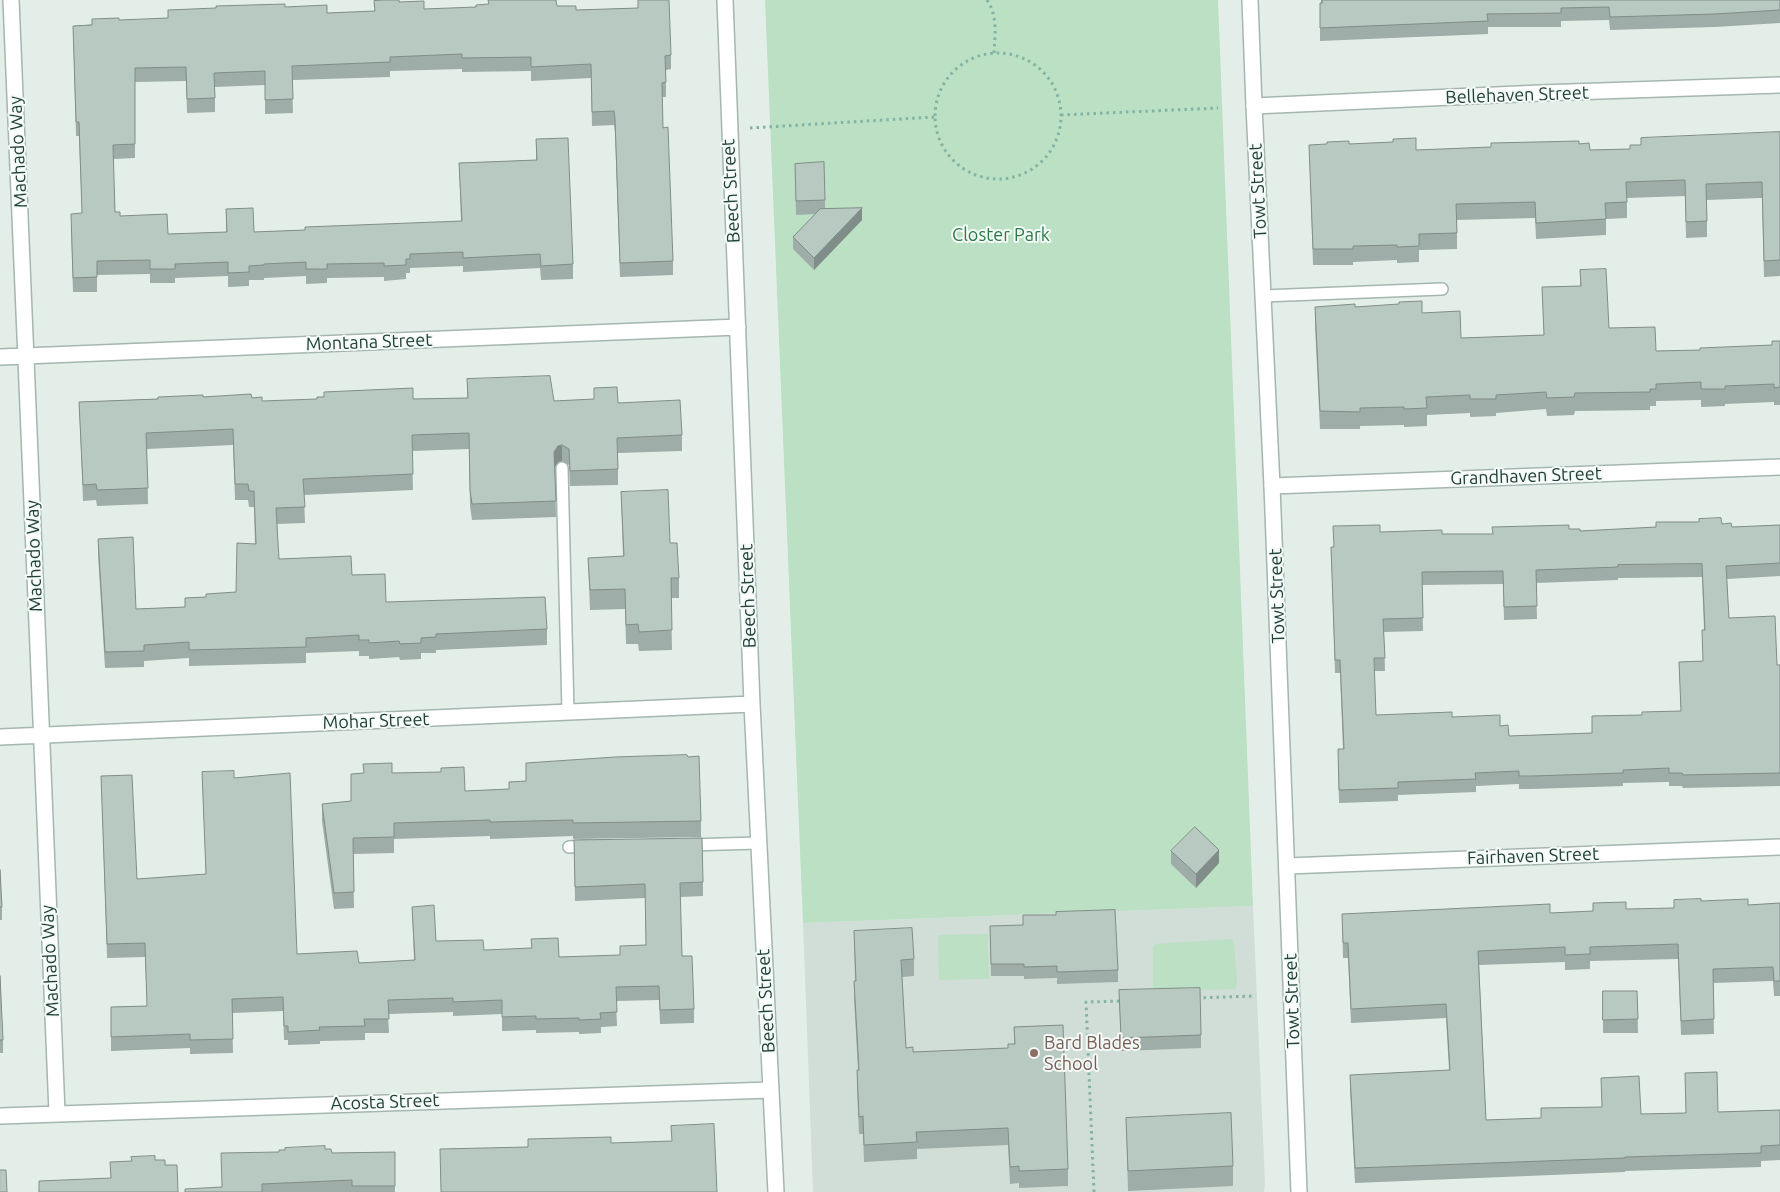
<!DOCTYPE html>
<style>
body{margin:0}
canvas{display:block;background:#e3eee9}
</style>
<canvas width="1780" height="1192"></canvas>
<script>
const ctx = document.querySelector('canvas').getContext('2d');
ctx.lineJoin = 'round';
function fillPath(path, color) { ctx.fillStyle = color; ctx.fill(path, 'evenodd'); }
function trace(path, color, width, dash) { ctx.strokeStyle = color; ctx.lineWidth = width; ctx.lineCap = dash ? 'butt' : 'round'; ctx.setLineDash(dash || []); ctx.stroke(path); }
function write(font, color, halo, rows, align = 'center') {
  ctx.font = font + ' Ubuntu,sans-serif'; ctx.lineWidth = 4; ctx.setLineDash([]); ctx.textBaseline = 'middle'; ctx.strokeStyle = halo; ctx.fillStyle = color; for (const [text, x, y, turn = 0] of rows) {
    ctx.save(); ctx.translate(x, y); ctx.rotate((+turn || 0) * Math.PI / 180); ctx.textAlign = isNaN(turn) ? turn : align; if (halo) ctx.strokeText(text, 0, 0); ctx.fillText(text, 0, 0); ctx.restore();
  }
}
fillPath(new Path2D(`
 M1253,906L1265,1183L1264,1192H813L803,923Z`), '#d1ded8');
fillPath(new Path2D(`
 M765,0H1218L1253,906L803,923Z
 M988,934L989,979L939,980L938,935Z
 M1231,939L1234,942L1237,982L1235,989L1153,992V947L1156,944Z`), '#bbe0c4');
const service = new Path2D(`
 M1263,296L1442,289
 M562,468L568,712
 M688,845L758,843
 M569,847L589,846`);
const minor = new Path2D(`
 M11,0C28,371 41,742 57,1113
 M725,0L752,704L776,1192
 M1254,106L1540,93L1780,85
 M0,357L738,327
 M1272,486L1780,467
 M0,737L752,704
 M1287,866L1780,847
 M0,1116L770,1090`);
const tertiary = new Path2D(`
 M1250,0L1254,106L1272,486L1299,1192`);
trace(service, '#a5b6b0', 14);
trace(minor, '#a5b6b0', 18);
trace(tertiary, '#a5b6b0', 18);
trace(new Path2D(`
 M987,0C998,16 995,35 994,53
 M935 116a63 63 0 1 1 126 0a63 63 0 1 1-126 0Z
 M1061,115L1218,108
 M750,128L934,117
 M1197,998L1253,996
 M1094,1192L1086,1002L1123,1001`), '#82b3a3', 3, [2.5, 4]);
trace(service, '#fff', 11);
trace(minor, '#fff', 15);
trace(tertiary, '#fff', 15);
fillPath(new Path2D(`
 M638,0L671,55V69L666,70V97H662L663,128L673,261V275L620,277L615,133L614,125L592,126L591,78L531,81V71L462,72V69L390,71V77L292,80L293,113L265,114V85L215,87V112L187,113L186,81L135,82V158L113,159L115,212L120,216L168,234L226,232V209L254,232L305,230L461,221L459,163L536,160V139L573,264V279L541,280L540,268L463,272V266L410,268V273H406V279L384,281V277L327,278V283L306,284V276L264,278V280H249V286L228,287V276L175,278V283H150V274L97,275V292H73L71,228L82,213L79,136H76L73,26L168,18V10L285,7L327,13L374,11L399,2L424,9L557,6L576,10L638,8Z
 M1321,0H1780V23L1715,27L1610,30L1609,20L1561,21V27H1488V34L1320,41V3H1321Z
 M1780,132V276L1764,277L1762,198L1707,200V237L1686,238L1685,196L1627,198V218L1606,219V235L1536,239L1535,218L1457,220V249L1419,250V262L1397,263V260L1353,262V265H1313L1309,145L1416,150L1579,144L1590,150L1630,149L1641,145Z
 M795,164L825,200V209L862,220L814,270L793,249V237L816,214L796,215Z
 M1580,270L1609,328L1656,351L1700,350L1772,345L1780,341V405H1774V402L1725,404V406L1701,407V400L1656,401V406H1650V410L1575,411L1574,415L1547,416L1546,409L1496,413V416L1470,417V413L1427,415V426L1404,427V425L1360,426V429H1320L1315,325V307L1422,313L1461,338L1544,335L1542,287L1580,286Z
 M467,379L554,401L594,399V388L618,403L682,435V451L618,453V485L570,486L569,465L562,461L558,462L555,467L556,517L472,520L470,506L469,449L412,451L413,490L304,495L305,523L277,524L279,559L352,575L386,602L547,629V645L436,650V653H421V659L400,660L399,657L369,659V656H359V651L306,653V663L189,666V658L144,661V667L105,668L98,555V539L136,609L185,607V598L206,597L236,592L255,544L254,507H249L248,500H235L233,445L147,449L148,504L97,506L96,500L83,501L79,402L203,397L252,398L262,401L467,398Z
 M621,492L670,543L679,578V598H671L672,650L639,651L638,644H626L625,609L590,610L588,558L623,556Z
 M1722,524L1732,527L1780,525V576L1727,579L1729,618L1777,665H1780V786L1683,788L1682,786H1669V782L1623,783V786L1532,789H1519V784L1476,786V792L1398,795V801L1339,803L1338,762L1343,749L1340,673H1335L1331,547H1333L1380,532L1442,534H1492L1569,529L1580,531ZM1702,577L1704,630L1703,661L1679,662L1681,711L1642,715L1592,716V733L1509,736L1500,726L1452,717L1376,715L1374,671H1385L1384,632L1423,631L1422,585L1503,584L1504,620L1537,619L1536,583L1618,580V578Z
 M526,763L701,821V837L573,839V836L490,839V836L394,839V853L353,854L354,908L334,909L322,821V804L351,801V774L392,773L465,791L509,789L526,781Z
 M202,772L234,778L297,954L359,963L414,960L412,907L436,941L484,950L559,957L620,955L646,945L645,898L575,901L574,840L703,882V896L680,897L682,956L694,1009V1023L660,1024L659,1000L616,1001L617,1026L601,1027V1033L579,1034V1032L536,1033V1030L502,1031V1014L453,1016V1012L388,1014L389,1033H365V1040L320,1041V1044L288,1045V1040H284L283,1011L232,1013L233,1053L190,1054V1048L111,1051V1007L147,1006L145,957L107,958L101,776L137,879L206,874Z
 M1171,851L1219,863L1196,888L1171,864Z
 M0,870L2,907V920H0Z
 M1674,900L1701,901L1748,905L1780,903V996H1774L1773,981L1713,983L1714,1034L1681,1035L1678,959L1590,961V969L1565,970V962L1479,965L1486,1120L1686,1113L1685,1073L1718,1112L1780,1110V1160L1761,1161V1167L1625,1171V1172L1355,1183L1350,1090V1075L1449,1070L1446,1018L1351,1023L1348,958H1343L1342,914L1550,913L1674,908Z
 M990,926L1118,970V982L1057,984V978L1024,979V976H991Z
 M854,931L914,959V976L902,977L906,1048L913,1052L1008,1048L1014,1044V1027L1068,1169V1186L1019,1188V1183L1010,1184L1008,1145L917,1149V1159L864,1162L863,1134H859L857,1087V1070H858L854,998V981H855Z
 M0,976L3,1040V1053H0Z
 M1119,990L1201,1035V1048L1121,1051Z
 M1603,991H1637L1638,1033H1603Z
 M1126,1118L1233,1166V1186L1128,1191Z
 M325,1149L332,1153L395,1152V1192H185L221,1187L279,1152Z`), '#9eada7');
fillPath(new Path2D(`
 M862,208V220L814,270V258Z
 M562,445V461L558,462L554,468V452L558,446Z
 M1219,850V863L1196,888V874Z`), '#818d88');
const building = new Path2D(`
 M385,0H399V2L424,1V9L476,7V5L489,4L488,0H556L557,6H576V10L638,8V0H669L671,55L665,56L666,82L662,83L663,128L668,127L673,261L620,263L615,119L614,111L592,112L591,64L531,67V57L462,58V54L390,57V62L292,66L293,99L265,100V71L214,73L215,98L187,99L186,67L135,68V144L113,145L115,212H120V216L167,214L168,234L227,232L226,209L253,208L254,232L305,230V227L462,221L459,163L537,160L536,139L568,138L573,264L541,266L540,254L463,258V252L410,254V259H406V265L384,266V263L327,264V269H306V262L264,264V265L249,266V272L228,273V262L175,264V269H150V260L97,261V277L73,278L71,214L82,213L79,122H76L73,26L92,25V19L119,18V20L168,18V10L216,8V6L285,4V7L327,5V13L375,11L374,1Z
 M1322,0H1780V10L1715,14L1610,17L1609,7L1561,8V13L1487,14L1488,21L1320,28V3H1322Z
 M1780,132V260L1764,261L1762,182L1706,184L1707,221L1686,222L1685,180L1626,182L1627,202L1605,203L1606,219L1536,223L1535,202L1456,204L1457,233L1419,234V246L1397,247V245L1353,246V249H1313L1309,145L1327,144V142L1349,141V144L1393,142V139L1416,138V150L1491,147V143L1579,141V144L1589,143L1590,150L1630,149V145H1641V138Z
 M824,162L825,200L796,201L795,164Z
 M862,208L814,258L793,237L820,209Z
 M1606,269L1609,328L1655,327L1656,351L1700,350V348L1772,345V341H1780V387L1774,388V384L1725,386V389H1701V382L1656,384V389H1650V392L1575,393L1574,397L1547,398L1546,392L1496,395V399H1470V395L1426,397L1427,408L1404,409V407L1360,408V412L1320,411L1315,307L1355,304V307L1399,304V302L1422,301V313L1460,311L1461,338L1544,335L1542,287L1581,286L1580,270Z
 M550,376L554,401L594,399V388L617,387L618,403L680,400L682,435L617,438L618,469L570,471L569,449L562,445L558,446L554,452L556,501L472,504L470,490L469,433L412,435L413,474L303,479L305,507L276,508L279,559L351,556L352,575L385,574L386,602L545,597L547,629L436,634V637L421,638V643L400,644L399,641L369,643V640H359V635L306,638V647L189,650V642L144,645V651L105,652L98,539L133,537L136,609L185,607V598L206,597V594L236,592L237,543L256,544L254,491H249L248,484H235L233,429L146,433L148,488L97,490L96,484L83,485L79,402L158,399V397L203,395V397L251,394L252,398L262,397V401L317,399V397H324V392L413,388V399L468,398L467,379Z
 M668,490L670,543H677L679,578H671L672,630L639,632L638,624L626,625L625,589L590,590L588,558L624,556L621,492Z
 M1721,518L1722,524L1731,523L1732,527L1780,525V563L1726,566L1729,618L1775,616L1777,665H1780V773L1683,775L1682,773H1669V768L1623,770V773L1532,776H1519V771L1475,773L1476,779L1398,782V788L1339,790L1338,749H1344L1340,660H1335L1331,547H1334L1333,526L1380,525V532L1442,530V534H1493L1492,527L1569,525V529H1580V531L1656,527V522H1699V519ZM1702,564L1705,630H1702L1703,661L1679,662L1681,711L1642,712V715L1592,716V733L1509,736L1508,725L1500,726V715L1452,717V712L1376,715L1374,658H1385L1383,619L1423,618L1422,572L1503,571L1504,607L1537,606L1536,570L1618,567V565Z
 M687,755L688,757L699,756L701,821L573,823V820L490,822V820L394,823V837L353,838L354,892L334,893L322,804L351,801V774L364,773L363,764L392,763V773L441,772V768L464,767L465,791L509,789V782L526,781V763L615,757Z
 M234,771V778L290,773L297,954L357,951L359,963L415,960L412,907L434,905L436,941L483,940L484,950L532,948L531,939L558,938L559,957L620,955V946L646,945L645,884L575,887L574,840L702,838L703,882L680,883L682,956H692L694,1009L660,1010L659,986L616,987L617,1012L600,1013L601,1019L579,1020V1018L536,1019V1016L502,1017V1000L453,1002V998L388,1000L389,1019H364L365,1026L319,1027L320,1030L288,1032V1026H284L283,997L232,999L233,1039L190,1040V1034L111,1037V1007L147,1006L145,943L107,944L101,776L132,775L137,879L206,874L202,772Z
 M1195,827L1219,850L1196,874L1171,851Z
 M0,870L2,907H0Z
 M1701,899V901L1748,899V905L1780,903V981H1774L1773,967L1713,969L1714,1019L1681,1021L1678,944L1590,947V954L1565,955V947L1478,951L1486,1120L1541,1118V1108L1602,1107L1601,1078L1639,1076L1641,1114L1686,1113L1685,1073L1717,1072L1718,1112L1780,1110V1145L1761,1146V1153L1625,1157V1158L1355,1168L1350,1075L1450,1070L1446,1004L1351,1009L1348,943H1343L1342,914L1550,904V913L1593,911V903L1626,902V909L1674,908V900Z
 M1115,910L1118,970L1057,972V966L1024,967V964H991L990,926L1023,925V915H1056V912Z
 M912,928L914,959L901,960L906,1048L913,1047V1052L1008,1048V1044H1015L1014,1027L1063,1025L1068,1169L1019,1171V1166L1010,1167L1008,1128L916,1132L917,1142L864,1145L863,1116L859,1117L857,1070H859L854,981H856L854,931Z
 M0,976L3,1040H0Z
 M1200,988L1201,1035L1121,1038L1119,990Z
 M1603,991H1637L1638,1019L1603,1020Z
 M1231,1113L1233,1166L1128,1171L1126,1118Z
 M714,1124L717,1192H441L440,1149L528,1147V1139L611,1137V1143L672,1141L671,1126Z
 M325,1146V1149H331L332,1153L395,1152V1186H352V1180L262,1184V1192H185V1189L222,1187L221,1153L279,1152V1150H285V1148Z
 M155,1156V1160H165V1165H177L178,1192H39V1181L111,1178L110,1162L132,1161L131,1157Z
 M0,1170H6L7,1192H0Z`);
fillPath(building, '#b8c9c2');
trace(building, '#818d88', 1);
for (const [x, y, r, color] of [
 [1034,1053,5,"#8d6e63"]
]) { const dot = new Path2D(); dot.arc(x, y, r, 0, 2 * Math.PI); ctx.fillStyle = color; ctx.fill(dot); trace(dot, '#f4faf7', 2); }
write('18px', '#214037', '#f4faf7', [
 ["Bellehaven Street",1517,95,-2],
 ["Machado Way",18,152,-93],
 ["Beech Street",731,191,-93],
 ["Towt Street",1258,191,-93],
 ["Montana Street",369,342,-2],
 ["Grandhaven Street",1526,476,-2],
 ["Machado Way",34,556,-92],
 ["Beech Street",748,596,-92],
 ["Towt Street",1277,596,-92],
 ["Mohar Street",376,721,-2],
 ["Fairhaven Street",1533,856,-2],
 ["Machado Way",50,961,-93],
 ["Beech Street",766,1001,-93],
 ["Towt Street",1292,1001,-92],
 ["Acosta Street",385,1102,-2]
]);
write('18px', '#297a46', '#f4faf7', [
 ["Closter Park",1001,235]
]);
write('18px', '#785e54', '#f4faf7', [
 ["Bard Blades",1044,1043],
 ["School",1044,1064]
], 'left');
</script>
